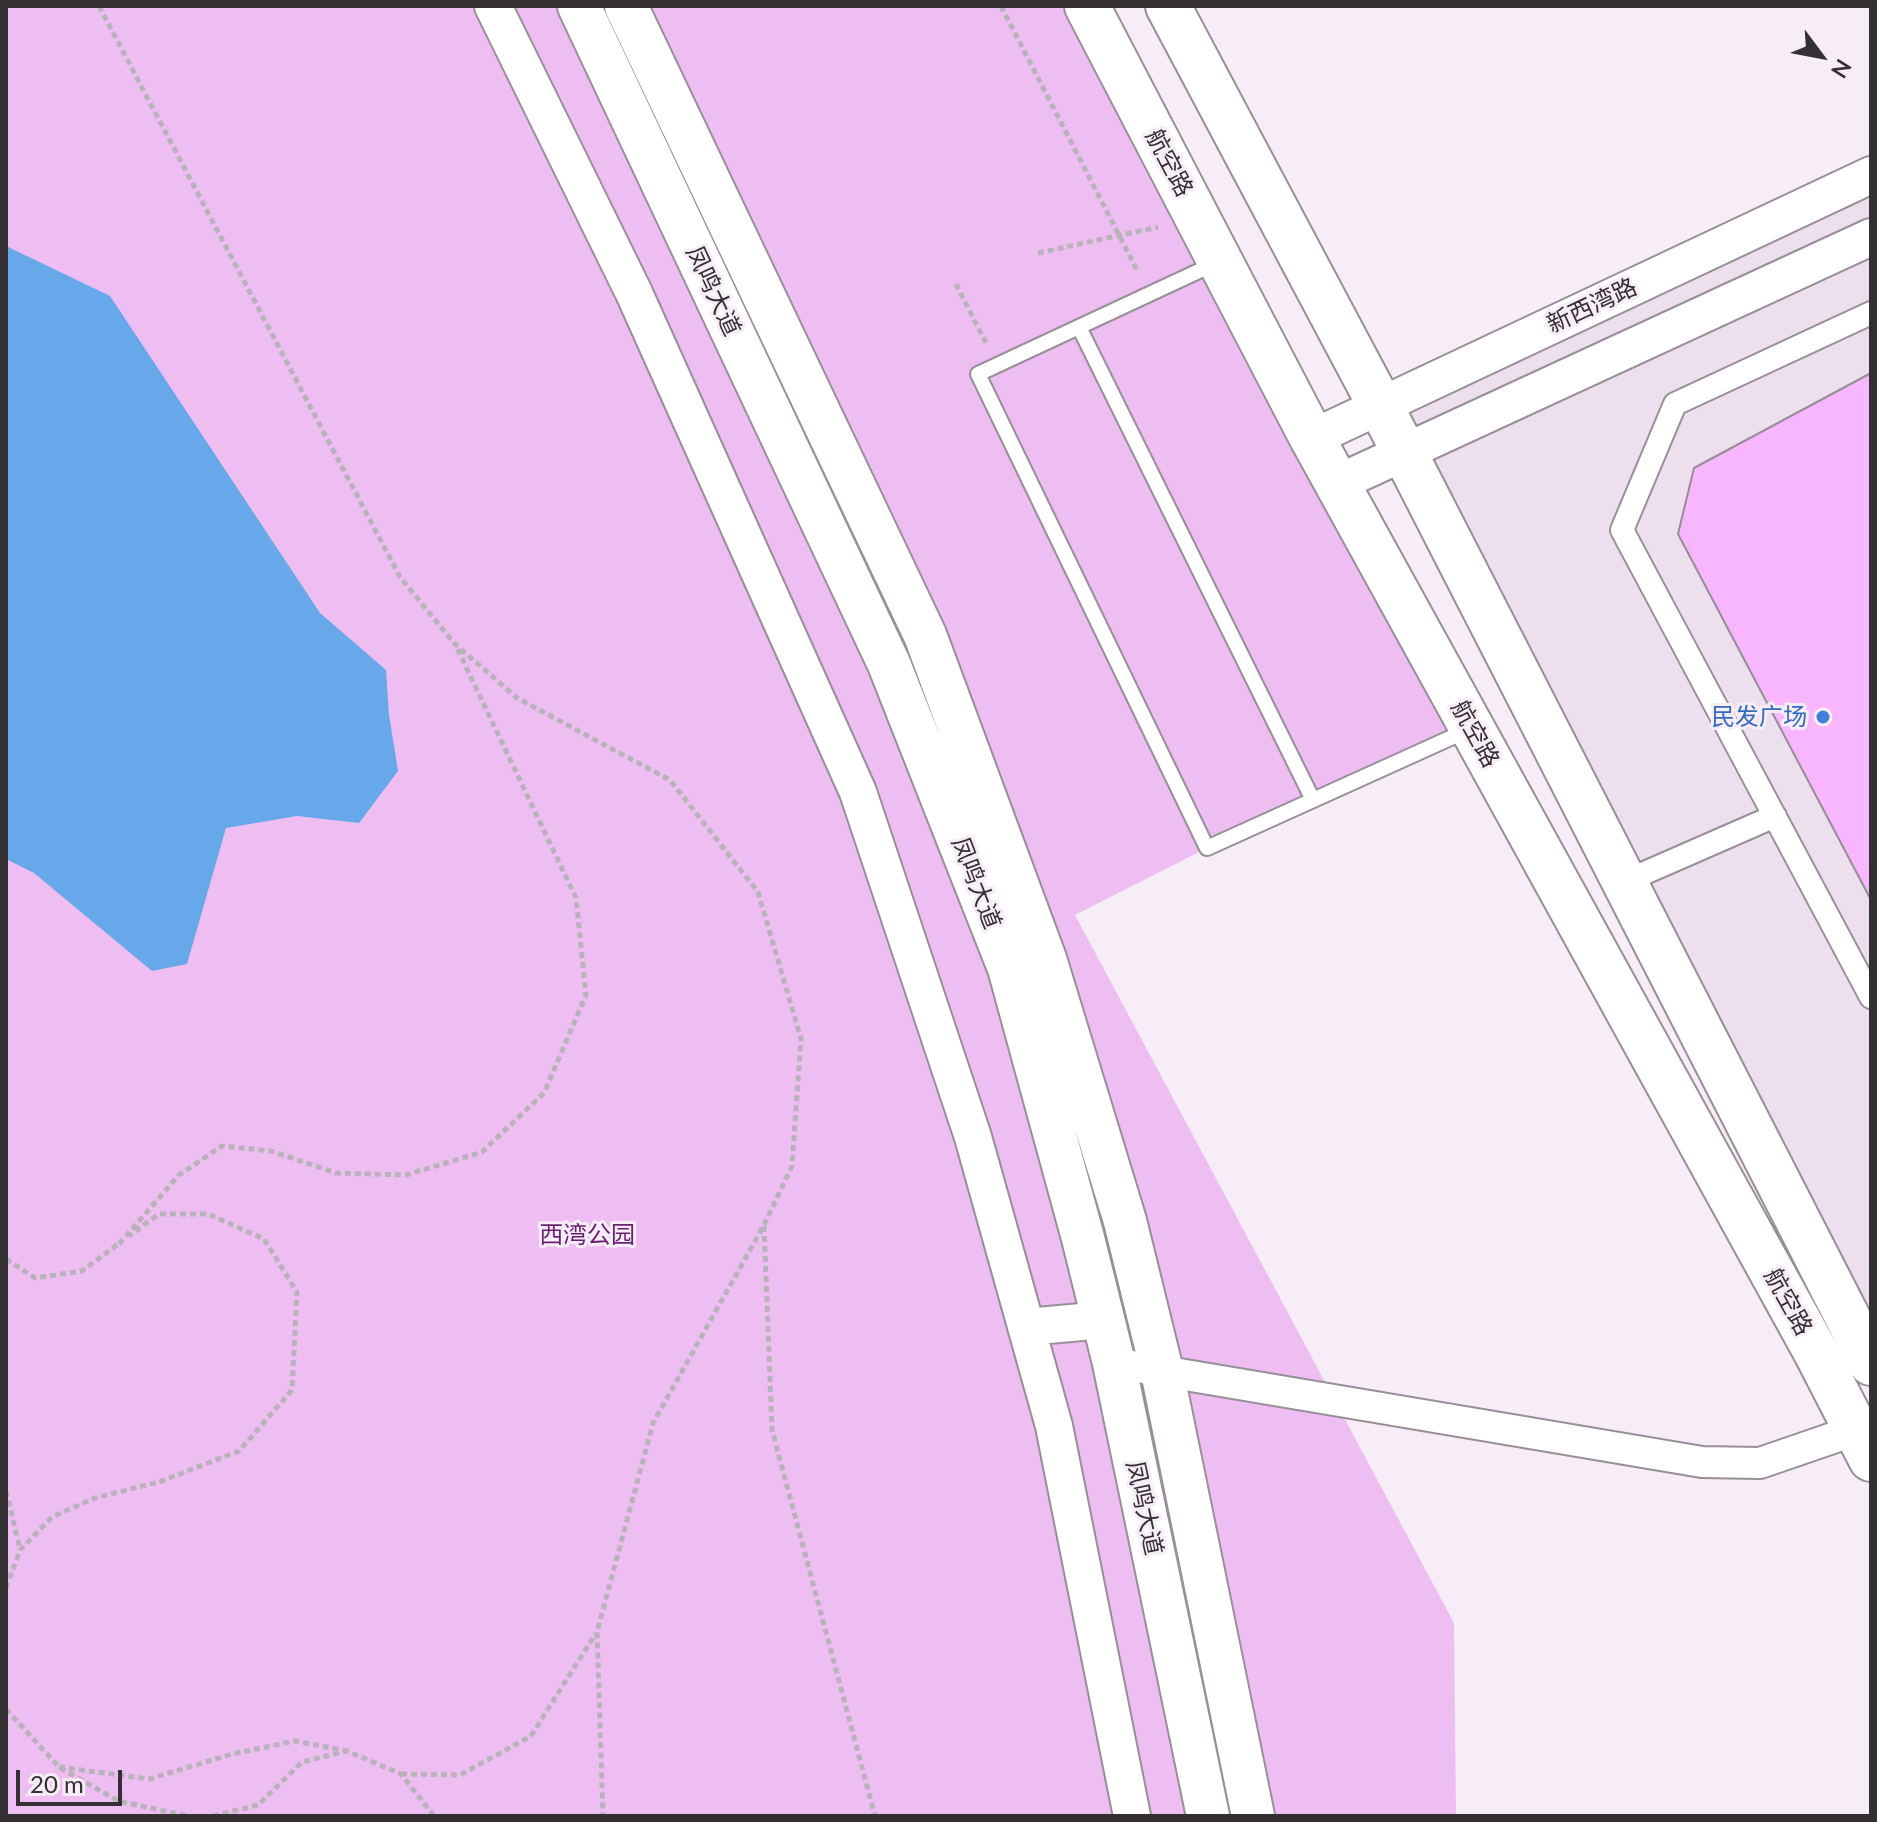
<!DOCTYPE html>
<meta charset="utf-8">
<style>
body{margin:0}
#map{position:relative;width:1877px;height:1822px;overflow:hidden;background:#f6edf7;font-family:Lato,sans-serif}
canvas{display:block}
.frame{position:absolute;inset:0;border:8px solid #332f33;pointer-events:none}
.north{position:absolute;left:1781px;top:16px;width:80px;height:80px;-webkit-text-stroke:6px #f6edf7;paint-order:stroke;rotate:122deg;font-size:22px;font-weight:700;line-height:32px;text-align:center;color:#332f33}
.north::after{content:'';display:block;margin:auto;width:28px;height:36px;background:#332f33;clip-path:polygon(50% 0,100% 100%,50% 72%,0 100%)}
.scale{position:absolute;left:16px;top:1770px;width:106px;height:36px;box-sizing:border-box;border:4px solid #332f33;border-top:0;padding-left:10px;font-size:24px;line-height:28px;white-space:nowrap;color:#332f33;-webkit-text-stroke:6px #f6edf7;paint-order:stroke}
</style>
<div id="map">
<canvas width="1877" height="1822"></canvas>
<div class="frame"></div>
<div class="north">N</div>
<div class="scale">20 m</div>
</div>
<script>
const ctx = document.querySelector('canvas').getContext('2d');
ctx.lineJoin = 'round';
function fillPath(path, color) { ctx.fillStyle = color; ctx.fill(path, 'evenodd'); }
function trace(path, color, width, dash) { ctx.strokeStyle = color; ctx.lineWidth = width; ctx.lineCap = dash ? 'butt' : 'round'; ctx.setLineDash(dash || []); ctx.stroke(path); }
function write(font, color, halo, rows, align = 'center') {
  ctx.font = font + ' Lato,"Noto Sans SC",sans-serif'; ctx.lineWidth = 6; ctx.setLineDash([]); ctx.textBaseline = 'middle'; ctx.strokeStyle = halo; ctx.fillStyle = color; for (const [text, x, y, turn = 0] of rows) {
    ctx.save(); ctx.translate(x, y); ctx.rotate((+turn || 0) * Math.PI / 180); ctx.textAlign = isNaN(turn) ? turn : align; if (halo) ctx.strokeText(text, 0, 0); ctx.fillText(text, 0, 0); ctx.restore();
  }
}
fillPath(new Path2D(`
 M1871,175V1363L1380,405Z`), '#eedfef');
fillPath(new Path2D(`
 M6,6H585L914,615L626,6H1090L1472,728L1207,848L1075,915L1454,1623L1456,1816H6Z`), '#eebef2');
fillPath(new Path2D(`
 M6,246L110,296L320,613L386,670L389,715L398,771L359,823L297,816L226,828L187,964L152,971L34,873L6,859Z`), '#66a8ea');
const building = new Path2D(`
 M1871,373V900L1678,534L1694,468Z`);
fillPath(building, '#f7b6fd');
trace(building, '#968d97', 2);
const service = new Path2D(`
 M1216,263L978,374L1207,848L1468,730
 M1079,327L1313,800`);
const pedestrian = new Path2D(`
 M1871,313L1675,404L1622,530L1871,997
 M1624,882L1775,816`);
const minor = new Path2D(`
 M1114,1363L1702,1462L1760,1463L1856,1430`);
const tertiary = new Path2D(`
 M493,6L634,293L858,792L973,1137L1054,1426L1132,1816
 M1312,438L1871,175
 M1338,483L1871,237
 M1026,1327L1104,1320`);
const secondary = new Path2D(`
 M579,6L889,664L1009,968L1083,1238L1114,1363L1208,1816
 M626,6L925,635L1045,959L1125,1221L1162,1371L1253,1816`);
const primary = new Path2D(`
 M1087,6L1312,438L1817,1354L1871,1459
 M1168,6L1380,405L1871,1363`);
trace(service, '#988f99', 18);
trace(pedestrian, '#988f99', 26);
trace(minor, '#988f99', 34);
trace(tertiary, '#988f99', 40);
trace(secondary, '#988f99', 46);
trace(primary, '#988f99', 48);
trace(new Path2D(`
 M99,6L400,577L454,643L517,698L670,780L758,892L801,1039L792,1166L764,1225L653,1423L597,1632L603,1816
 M1001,6L1138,272
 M1038,253L1158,227
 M956,284L986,343
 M764,1226L772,1430L875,1816
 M119,1244L179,1175L222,1146L271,1151L336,1173L406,1175L482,1152L544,1093L586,995L576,898L457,648
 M6,1259L35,1278L82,1271L121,1242
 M6,1491L20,1549
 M6,1588L20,1550L52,1517L95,1498L159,1482L239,1451L292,1390L297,1292L264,1239L208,1214H159L129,1236
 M6,1709L59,1767L118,1801L188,1816
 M59,1767L149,1779L232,1754L295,1741L347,1751
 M401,1774L460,1775L531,1736L596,1633
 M213,1816L258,1805L302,1762L347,1751L401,1774L434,1816`), '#bab2ba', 5, [6, 4]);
trace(service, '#fff', 14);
trace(pedestrian, '#fff', 22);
trace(minor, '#fff', 30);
trace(tertiary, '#fff', 36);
trace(secondary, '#fff', 42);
trace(primary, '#fff', 44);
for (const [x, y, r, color] of [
 [1823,717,8,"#3f7fe0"]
]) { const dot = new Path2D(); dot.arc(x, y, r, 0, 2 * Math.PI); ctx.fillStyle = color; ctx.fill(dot); trace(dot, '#f6edf7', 3); }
write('24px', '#332f33', '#f6edf7', [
 ["航空路",1169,163,62],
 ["凤鸣大道",713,291,65],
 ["新西湾路",1592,306,-25],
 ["航空路",1475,734,61],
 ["凤鸣大道",976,883,69],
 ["航空路",1788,1302,61],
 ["凤鸣大道",1144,1508,78]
]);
write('24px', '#366cbe', '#f6edf7', [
 ["民发广场",1807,717]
], 'right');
write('24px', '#691f72', '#f6edf7', [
 ["西湾公园",587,1235]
]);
</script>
